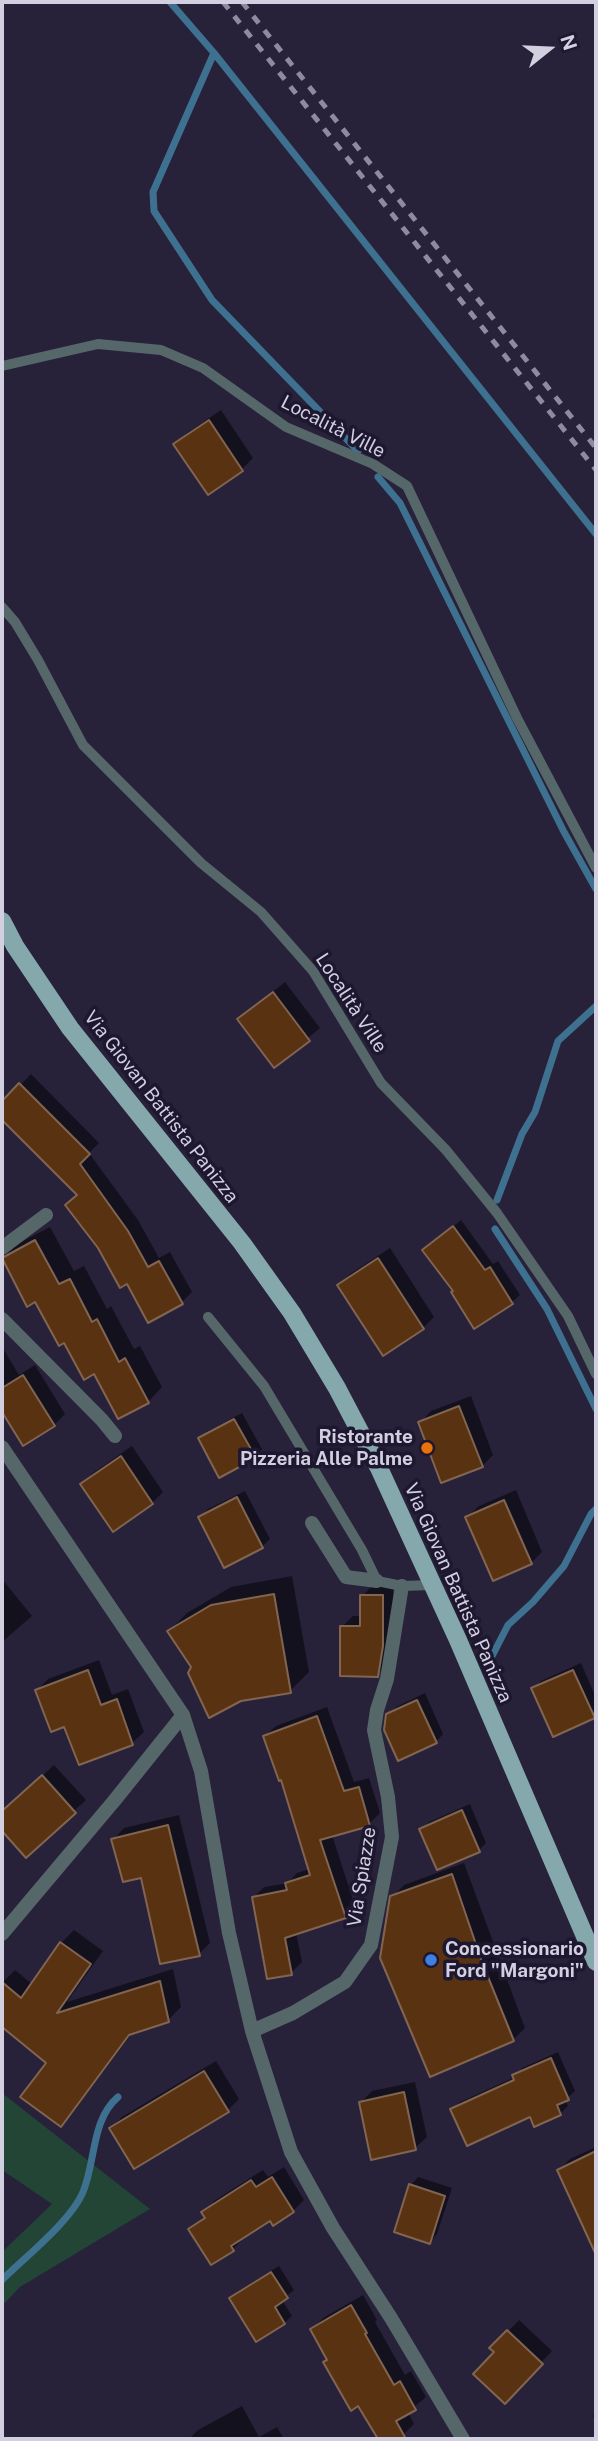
<!DOCTYPE html>
<meta charset="utf-8">
<style>
body{margin:0}
#map{position:relative;width:598px;height:2441px;overflow:hidden;background:#27213a;font-family:"Public Sans",sans-serif}
canvas{display:block}
.frame{position:absolute;inset:0;border:4px solid #d2cfe0;pointer-events:none}
.north{position:absolute;left:514px;top:14px;width:70px;height:70px;-webkit-text-stroke:5px #1e1730;paint-order:stroke;rotate:72deg;font-size:19px;font-weight:700;line-height:28px;text-align:center;color:#d2cfe0}
.north::after{content:'';display:block;margin:auto;width:24px;height:32px;background:#d2cfe0;clip-path:polygon(50% 0,100% 100%,50% 72%,0 100%)}
</style>
<div id="map">
<canvas width="598" height="2441"></canvas>
<div class="frame"></div>
<div class="north">N</div>
</div>
<script>
const ctx = document.querySelector('canvas').getContext('2d');
ctx.lineJoin = 'round';
function fillPath(path, color) { ctx.fillStyle = color; ctx.fill(path, 'evenodd'); }
function trace(path, color, width, dash) { ctx.strokeStyle = color; ctx.lineWidth = width; ctx.lineCap = dash ? 'butt' : 'round'; ctx.setLineDash(dash || []); ctx.stroke(path); }
function write(font, color, halo, rows, align = 'center') {
  ctx.font = font + ' "Public Sans",sans-serif'; ctx.lineWidth = 7; ctx.setLineDash([]); ctx.textBaseline = 'middle'; ctx.strokeStyle = halo; ctx.fillStyle = color; for (const [text, x, y, turn = 0] of rows) {
    ctx.save(); ctx.translate(x, y); ctx.rotate((+turn || 0) * Math.PI / 180); ctx.textAlign = isNaN(turn) ? turn : align; if (halo) ctx.strokeText(text, 0, 0); ctx.fillText(text, 0, 0); ctx.restore();
  }
}
fillPath(new Path2D(`
 M2,2093L150,2209L20,2287L2,2306V2252L52,2204L2,2170Z`), '#224535');
fillPath(new Path2D(`
 M221,410L253,458L242,469L208,493L176,445L187,433Z
 M285,982L320,1028L274,1066L239,1019Z
 M31,1074L99,1143L89,1153L138,1220L159,1258L170,1252L192,1292L182,1302L149,1320L78,1194L2,1118V1104Z
 M461,1220L493,1264L498,1261L520,1295L512,1302L475,1327L455,1290L424,1250Z
 M50,1227L74,1271L84,1266L107,1309L111,1306L134,1349L140,1346L162,1387L148,1402L95,1372L65,1341L36,1299L3,1259L17,1244Z
 M390,1248L434,1317L423,1328L339,1285L350,1274Z
 M2,1347L19,1375L35,1365L65,1414L54,1425L24,1443L2,1408Z
 M471,1396L493,1455L482,1466L420,1423L431,1411Z
 M242,1413L262,1449L255,1457L200,1439L208,1431Z
 M132,1446L163,1492L152,1503L113,1529L82,1484L93,1473Z
 M516,1490L542,1552L531,1563L467,1517L479,1506Z
 M245,1491L270,1539L262,1547L200,1517L208,1509Z
 M292,1576L309,1672L290,1691L193,1667L169,1631L187,1613L231,1587Z
 M2,1579L32,1616L2,1642Z
 M373,1585H393V1634L388,1663L377,1675L342,1627L353,1616H362V1596Z
 M99,1660L112,1695L128,1689L144,1732L132,1743L80,1763L65,1725L37,1690L48,1679Z
 M581,1663L596,1698V1714L594,1717L533,1689L541,1681Z
 M425,1693L443,1734L436,1742L388,1715L396,1707Z
 M327,1707L354,1782L369,1778L380,1813L369,1824L332,1835L355,1906L345,1917L296,1932L302,1962L291,1973L254,1897L264,1887L288,1883L297,1873L310,1869L282,1778L265,1736L276,1726Z
 M54,1765L86,1800L26,1855L2,1828V1813Z
 M470,1804L486,1843L479,1850L421,1830L429,1822Z
 M179,1815L210,1943L199,1954L113,1840L124,1828Z
 M464,1863L525,2028L513,2040L392,1897L404,1885Z
 M74,1930L103,1951L67,2002L173,1969L181,2007L168,2020L133,2032L73,2112L61,2125L49,2063L2,2025V1983L15,1970L32,1984L61,1943Z
 M558,2052L575,2091L565,2100L568,2106L560,2114L531,2115L452,2109L460,2102L515,2077L522,2068Z
 M216,2061L239,2099L228,2110L111,2128L122,2117Z
 M415,2082L427,2137L415,2148L361,2102L372,2091Z
 M596,2147V2220L585,2226L559,2170L570,2159Z
 M284,2167L304,2200L293,2211L270,2219L242,2237L244,2238L233,2249L190,2230L206,2216L203,2213L214,2201L263,2170L268,2177Z
 M418,2177L452,2188L437,2234L430,2242L411,2185Z
 M279,2266L294,2290L282,2300L292,2316L284,2323L231,2298L238,2291Z
 M363,2295L377,2320L375,2322L405,2375L411,2371L426,2397L408,2412L414,2424L403,2435L385,2439H380L312,2329L323,2318Z
 M519,2320L552,2351L505,2401L497,2352L492,2348Z
 M596,2403V2418L593,2417Z
 M242,2406L259,2437L277,2427L284,2439H189L198,2430Z`), '#0007');
trace(new Path2D(`
 M170,2L214,53L596,534
 M214,53L153,192L154,211L212,300L358,451
 M378,477L400,503L564,832L596,889
 M497,1200L522,1134L535,1112L558,1041L596,1006
 M495,1229L547,1309L596,1409
 M489,1662L508,1625L533,1602L564,1566L591,1514L596,1509
 M2,2280C25,2257 71,2221 83,2192C96,2161 91,2120 118,2097`), '#3e718f', 7);
const building = new Path2D(`
 M209,420L243,471L208,495L173,444Z
 M273,992L310,1041L274,1068L237,1019Z
 M19,1083L90,1154L80,1164L128,1231L148,1267L159,1261L183,1304L148,1323L127,1284L120,1288L98,1248L65,1205L77,1195L2,1120V1101Z
 M453,1226L485,1270L490,1267L513,1304L474,1329L451,1292L453,1291L422,1250Z
 M35,1240L59,1284L70,1279L92,1322L97,1319L119,1362L125,1358L149,1403L118,1419L94,1374L84,1380L64,1343L59,1346L35,1302L27,1307L2,1258Z
 M378,1258L424,1329L383,1356L337,1285Z
 M23,1375L55,1426L23,1446L2,1412V1388Z
 M459,1406L483,1467L441,1483L418,1422Z
 M234,1419L256,1458L219,1478L198,1438Z
 M121,1456L153,1504L113,1532L80,1484Z
 M237,1497L263,1548L224,1568L198,1517Z
 M504,1500L532,1564L493,1581L465,1517Z
 M274,1594L291,1693L241,1701L209,1718L188,1673L191,1667L167,1631L211,1605Z
 M360,1595H383V1646L378,1677L340,1676V1626H360Z
 M88,1670L101,1705L117,1699L133,1745L79,1765L64,1727L51,1732L35,1690Z
 M573,1670L595,1718L553,1737L531,1688Z
 M417,1700L437,1743L398,1761L384,1730L386,1714Z
 M317,1716L344,1791L359,1787L370,1826L320,1840L346,1918L285,1938L292,1975L267,1979L252,1897L287,1890L285,1883L310,1875L281,1780L279,1781L263,1736Z
 M42,1775L76,1813L26,1858L2,1831V1811Z
 M462,1810L480,1852L437,1870L419,1829Z
 M168,1825L200,1956L160,1964L141,1878L123,1882L111,1839Z
 M452,1874L482,1962L514,2041L430,2077L380,1958L390,1896Z
 M60,1942L91,1964L57,2013L160,1981L169,2022L129,2035L61,2127L20,2097L46,2063L2,2027V1982L21,1998Z
 M551,2058L569,2100L557,2105L561,2115L534,2127L530,2117L467,2146L450,2109L514,2080L512,2075Z
 M204,2071L229,2112L134,2169L109,2128Z
 M404,2092L416,2150L371,2160L359,2102Z
 M596,2151V2255L557,2170Z
 M272,2177L294,2212L273,2226L270,2221L231,2246L234,2251L211,2265L188,2229L205,2218L201,2212L251,2180L256,2187Z
 M409,2184L445,2196L430,2244L394,2232Z
 M271,2272L288,2298L275,2307L285,2324L256,2342L229,2298Z
 M351,2305L367,2333L365,2334L394,2385L400,2381L416,2410L396,2421L406,2439H378L358,2406L351,2411L323,2362L327,2360L310,2329Z
 M507,2330L543,2364L505,2404L473,2374L494,2352L489,2348Z`);
fillPath(building, '#593212');
trace(building, '#816551', 2);
trace(new Path2D(`
 M2,366L98,344L161,350L203,368L286,427L373,464L407,486L517,718L596,868
 M2,607L15,622L38,660L83,745L201,863L261,912L313,971L381,1083L446,1150L497,1213L568,1316L596,1374
 M208,1317L264,1386L362,1550L377,1581L402,1586L433,1585`), '#566769', 10);
trace(new Path2D(`
 M2,1248L46,1215
 M2,1319L102,1420L115,1436
 M2,1447L183,1715L201,1771L229,1933L252,2031L291,2152L333,2228L391,2318L463,2439
 M312,1523L346,1577L377,1581
 M2,1934L114,1801L183,1715
 M252,2031L293,2013L345,1982L371,1945L392,1837L388,1797L374,1730L377,1710L387,1679L402,1586`), '#566769', 14);
trace(new Path2D(`
 M2,921L15,946L70,1028L242,1243L292,1313L337,1388L379,1468L458,1640L596,1962`), '#84a8ac', 18);
trace(new Path2D(`
 M223,2L596,470
 M242,2L596,448`), '#8f8b9f', 5, [9, 9]);
for (const [x, y, r, color] of [
 [427,1448,7,"#e8710a"],
 [431,1960,7,"#3f7fe0"]
]) { const dot = new Path2D(); dot.arc(x, y, r, 0, 2 * Math.PI); ctx.fillStyle = color; ctx.fill(dot); trace(dot, '#1e1730', 2.5); }
write('19px', '#d2cfe0', '#1e1730', [
 ["Località Ville",333,427,27],
 ["Località Ville",351,1003,57],
 ["Via Giovan Battista Panizza",161,1107,52],
 ["Via Giovan Battista Panizza",458,1593,66],
 ["Via Spiazze",362,1877,-81]
]);
write('bold 19px', '#d2cfe0', '#1e1730', [
 ["Ristorante",413,1437],
 ["Pizzeria Alle Palme",413,1459],
 ["Concessionario",445,1949,"left"],
 ["Ford \"Margoni\"",445,1971,"left"]
], 'right');
</script>
